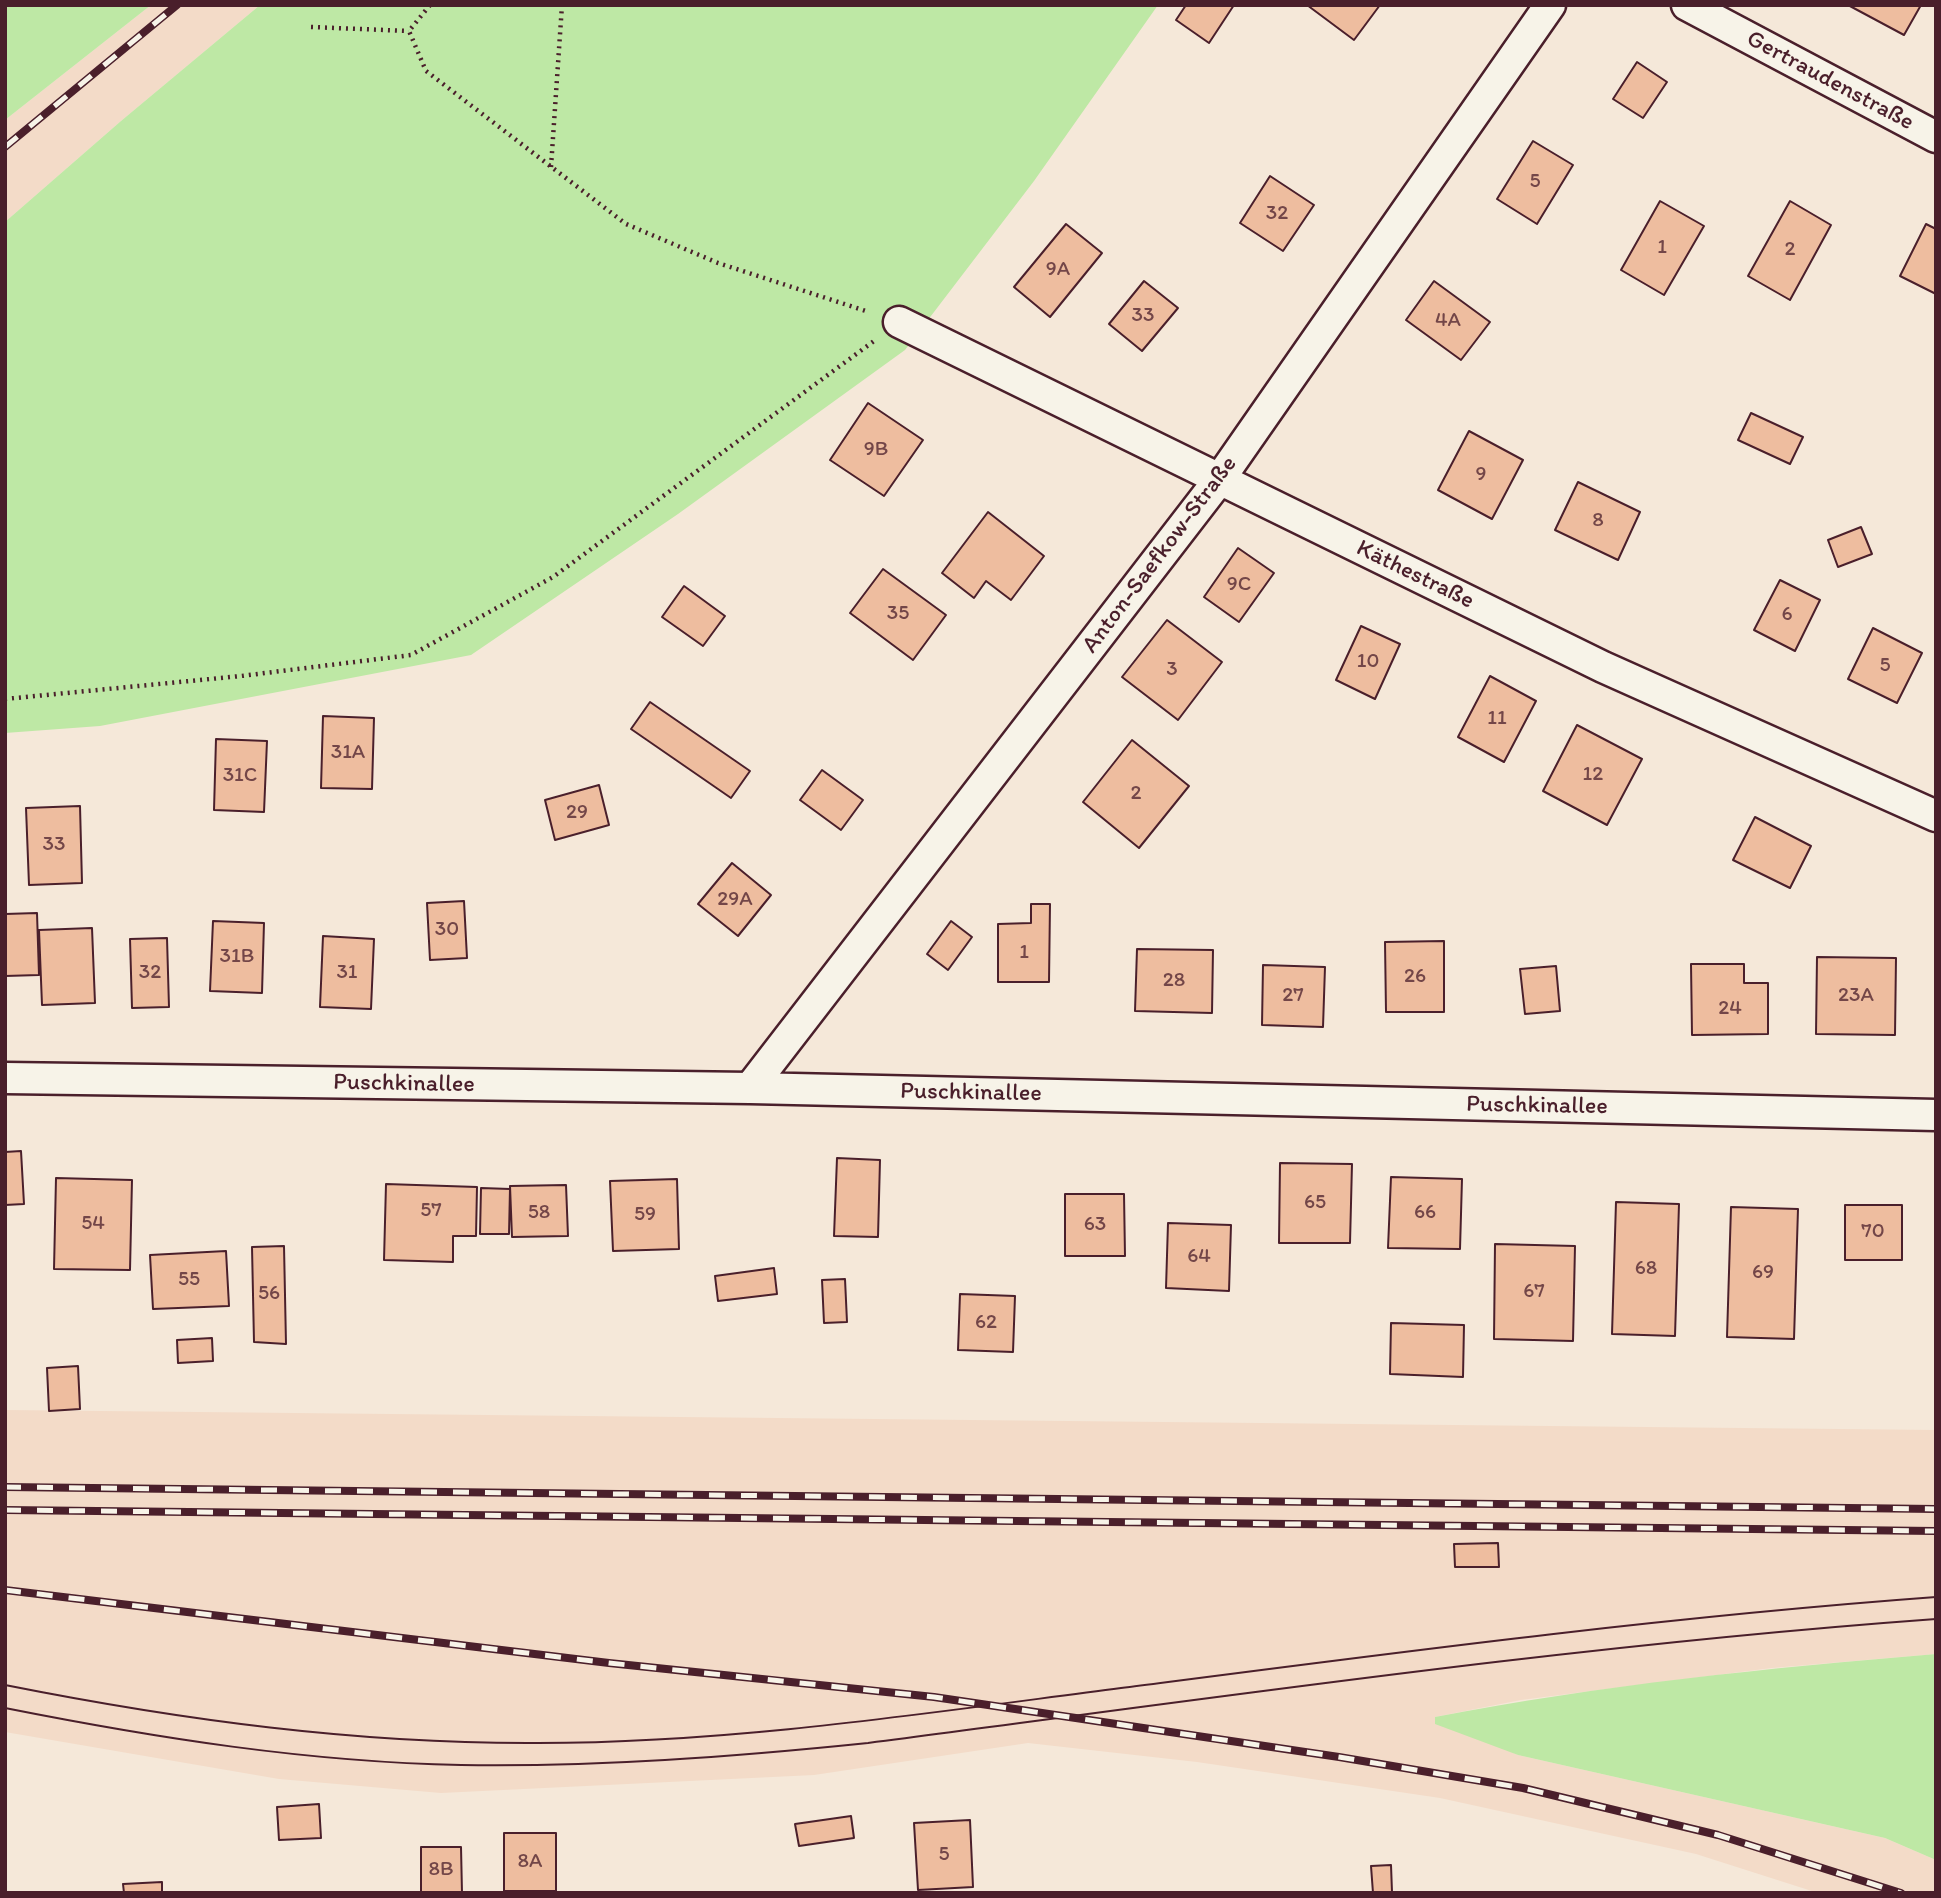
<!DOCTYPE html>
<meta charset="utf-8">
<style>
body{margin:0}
#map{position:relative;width:1941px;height:1898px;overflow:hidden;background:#f5e8d9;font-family:Itim,sans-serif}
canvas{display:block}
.frame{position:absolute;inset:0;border:7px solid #4a1f2b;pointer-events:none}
</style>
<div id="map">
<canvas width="1941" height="1898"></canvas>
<div class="frame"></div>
</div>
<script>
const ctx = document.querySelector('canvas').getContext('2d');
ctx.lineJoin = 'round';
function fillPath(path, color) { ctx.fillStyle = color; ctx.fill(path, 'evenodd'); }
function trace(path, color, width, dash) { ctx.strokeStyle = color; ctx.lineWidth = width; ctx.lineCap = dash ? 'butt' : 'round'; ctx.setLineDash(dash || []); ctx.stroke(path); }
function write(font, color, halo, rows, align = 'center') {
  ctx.font = font + ' Itim,sans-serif'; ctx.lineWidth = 7; ctx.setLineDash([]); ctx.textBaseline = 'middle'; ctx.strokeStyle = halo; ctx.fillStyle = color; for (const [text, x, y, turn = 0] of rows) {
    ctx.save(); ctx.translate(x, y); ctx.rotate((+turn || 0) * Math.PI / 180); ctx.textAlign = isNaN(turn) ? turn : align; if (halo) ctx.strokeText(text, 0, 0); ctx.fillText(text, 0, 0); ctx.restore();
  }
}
fillPath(new Path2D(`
 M151,5H260L121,121L5,222V120Z
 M5,1410L1936,1430V1654L1772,1668L1521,1700L1435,1717L1518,1755L1885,1838L1936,1860V1893H1818L1696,1854L1440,1798L1197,1762L1028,1743L814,1775L441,1793L279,1779L5,1732Z`), '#f3dbc8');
fillPath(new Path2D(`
 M5,5H151L5,120Z
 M260,5H1158L1034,181L905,350L678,514L471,655L100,726L5,733V222L121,121Z
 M1936,1654V1860L1885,1838L1518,1755L1435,1724V1717C1600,1685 1768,1668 1936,1654Z`), '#bee8a5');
const building = new Path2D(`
 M1186,5H1234L1209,43L1176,20Z
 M1307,5H1380L1354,40Z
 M1848,5H1921L1904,35Z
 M1637,62L1667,82L1643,118L1613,99Z
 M1533,141L1573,165L1537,224L1497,199Z
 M1270,176L1314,205L1283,251L1240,223Z
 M1660,201L1704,226L1664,295L1621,270Z
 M1790,201L1831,225L1790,300L1748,276Z
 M1066,224L1102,253L1050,317L1014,287Z
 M1926,224L1936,229V294L1900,276Z
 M1144,281L1178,308L1142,351L1109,324Z
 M1434,281L1490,322L1461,360L1406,320Z
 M868,403L923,440L884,496L830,460Z
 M1751,413L1803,437L1790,464L1738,440Z
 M1469,431L1523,460L1492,519L1438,490Z
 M1578,482L1640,512L1618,560L1555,530Z
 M988,512L1044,556L1011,600L986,581L974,598L942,573Z
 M1861,527L1872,554L1838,567L1828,540Z
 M1238,548L1274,573L1239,622L1204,597Z
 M883,569L946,615L913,660L850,613Z
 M1780,580L1820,600L1795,651L1754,630Z
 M684,586L725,616L703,646L662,617Z
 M1167,620L1222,662L1178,720L1122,677Z
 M1361,626L1400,644L1375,699L1336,680Z
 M1873,628L1922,653L1897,703L1848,679Z
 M1490,676L1536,701L1504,762L1458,737Z
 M650,702L750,771L731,798L631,729Z
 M323,716L374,718L372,789L321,788Z
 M1577,725L1642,759L1607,825L1543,791Z
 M216,739L267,741L264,812L214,810Z
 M1132,740L1189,786L1139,848L1083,802Z
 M822,770L863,800L841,830L800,800Z
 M599,785L609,825L555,840L545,800Z
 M80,806L82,883L29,885L26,808Z
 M1755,817L1811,846L1790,888L1733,860Z
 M732,863L771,895L738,936L698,904Z
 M464,901L467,958L430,960L427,903Z
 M1031,904H1050L1049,982H998V924L1031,923Z
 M37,913L39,975L5,976V914Z
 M213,921L264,923L262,993L210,991Z
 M951,921L972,937L948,970L927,954Z
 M92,928L95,1003L42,1005L39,930Z
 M323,936L374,939L371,1009L320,1007Z
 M167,938L169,1007L132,1008L130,939Z
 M1444,941V1012H1386L1385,942Z
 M1137,949L1213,950L1212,1013L1135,1011Z
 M1817,957L1896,958L1895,1035L1816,1034Z
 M1691,964H1744V983H1768V1034L1692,1035Z
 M1263,965L1325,967L1323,1027L1262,1025Z
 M1556,966L1560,1011L1525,1014L1520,969Z
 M21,1151L24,1204L5,1205V1152Z
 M837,1158L880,1160L878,1237L834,1236Z
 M1280,1163L1352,1164L1350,1243H1279Z
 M1391,1177L1462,1179L1460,1249L1388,1248Z
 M56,1178L132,1180L130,1270L54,1269Z
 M677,1179L679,1249L613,1251L610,1181Z
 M386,1184L477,1187L476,1236H453V1262L384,1260Z
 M566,1185L568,1236L512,1237L510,1186Z
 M481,1188L510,1189L509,1234H480Z
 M1065,1194H1124L1125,1256H1065Z
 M1616,1202L1679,1204L1675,1336L1612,1334Z
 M1845,1205H1902V1260H1845Z
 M1731,1207L1798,1209L1794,1339L1727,1337Z
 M1168,1223L1231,1225L1229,1291L1166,1288Z
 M1495,1244L1575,1246L1573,1341L1494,1339Z
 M284,1246L286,1344L254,1342L252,1247Z
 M226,1251L229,1306L153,1309L150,1255Z
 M774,1268L777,1294L718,1301L715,1276Z
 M845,1279L847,1322L824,1323L822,1280Z
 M960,1294L1015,1296L1013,1352L958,1350Z
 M1391,1323L1464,1325L1463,1377L1390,1374Z
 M212,1338L213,1361L178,1363L177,1340Z
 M78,1366L80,1409L49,1411L47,1368Z
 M1498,1543L1499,1567H1455L1454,1544Z
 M319,1804L321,1838L279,1840L277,1807Z
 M851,1816L854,1838L799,1846L795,1824Z
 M970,1820L973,1887L918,1890L914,1823Z
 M504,1833H556V1891H504Z
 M421,1847H461L462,1893H421Z
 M1391,1865L1392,1892L1373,1893L1371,1866Z
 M162,1882V1893H124L123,1884Z`);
fillPath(building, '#eebd9f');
trace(building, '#4a1f2b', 2);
const street = new Path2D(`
 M1687,5L1936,137
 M899,322L1603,667L1936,816
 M5,1078L750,1088L1936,1115
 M750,1088L1219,480L1550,5`);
trace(street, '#4a1f2b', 35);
trace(new Path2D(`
 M430,5L409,31L426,71L626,224L718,263L869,312
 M311,27L409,31
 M551,167L562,5
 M5,699L241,676L411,655L553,577L874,341`), '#4a1f2b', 4.5, [2, 5]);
trace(street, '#f7f3e8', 30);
trace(new Path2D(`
 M5,1685C181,1720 358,1744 538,1743C733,1743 927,1713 1121,1688C1392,1653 1663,1617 1936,1597
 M5,1708C156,1738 308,1762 461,1765C598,1767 732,1757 868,1743C1223,1697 1578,1645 1936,1619`), '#4a1f2b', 2);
const rail = new Path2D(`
 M5,147L177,5
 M5,1487L1936,1509
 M5,1510L1936,1531
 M5,1590L609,1663L934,1697L1339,1757L1523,1788L1718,1835L1901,1893`);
trace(rail, '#4a1f2b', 8);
trace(rail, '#f7f3e8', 5, [16]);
write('21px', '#734648', null, [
 ["5",1535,182],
 ["32",1277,214],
 ["1",1662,248],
 ["2",1790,250],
 ["9A",1058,270],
 ["33",1143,316],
 ["4A",1448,321],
 ["9B",876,450],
 ["9",1481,475],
 ["8",1598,521],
 ["9C",1239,585],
 ["35",898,614],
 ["6",1787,615],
 ["10",1368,662],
 ["5",1885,666],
 ["3",1172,670],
 ["11",1497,719],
 ["31A",348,753],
 ["12",1593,775],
 ["31C",240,776],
 ["2",1136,794],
 ["29",577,813],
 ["33",54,845],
 ["29A",735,900],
 ["30",447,930],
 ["1",1024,953],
 ["31B",237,957],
 ["32",150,973],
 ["31",347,973],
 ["26",1415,977],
 ["28",1174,981],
 ["27",1293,996],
 ["23A",1856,996],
 ["24",1730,1009],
 ["65",1315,1203],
 ["57",431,1211],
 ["58",539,1213],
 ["66",1425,1213],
 ["59",645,1215],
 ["54",93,1224],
 ["63",1095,1225],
 ["70",1873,1232],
 ["64",1199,1257],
 ["68",1646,1269],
 ["69",1763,1273],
 ["55",189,1280],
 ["67",1534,1292],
 ["56",269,1294],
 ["62",986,1323],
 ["5",944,1855],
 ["8A",530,1862],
 ["8B",441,1870]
]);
write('24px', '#4a1f2b', '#f7f3e8', [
 ["Gertraudenstraße",1830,81,28],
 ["Anton-Saefkow-Straße",1160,555,-53],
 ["Käthestraße",1415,575,26],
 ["Puschkinallee",404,1084,1],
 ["Puschkinallee",971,1093,1],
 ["Puschkinallee",1537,1106,1]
]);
</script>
